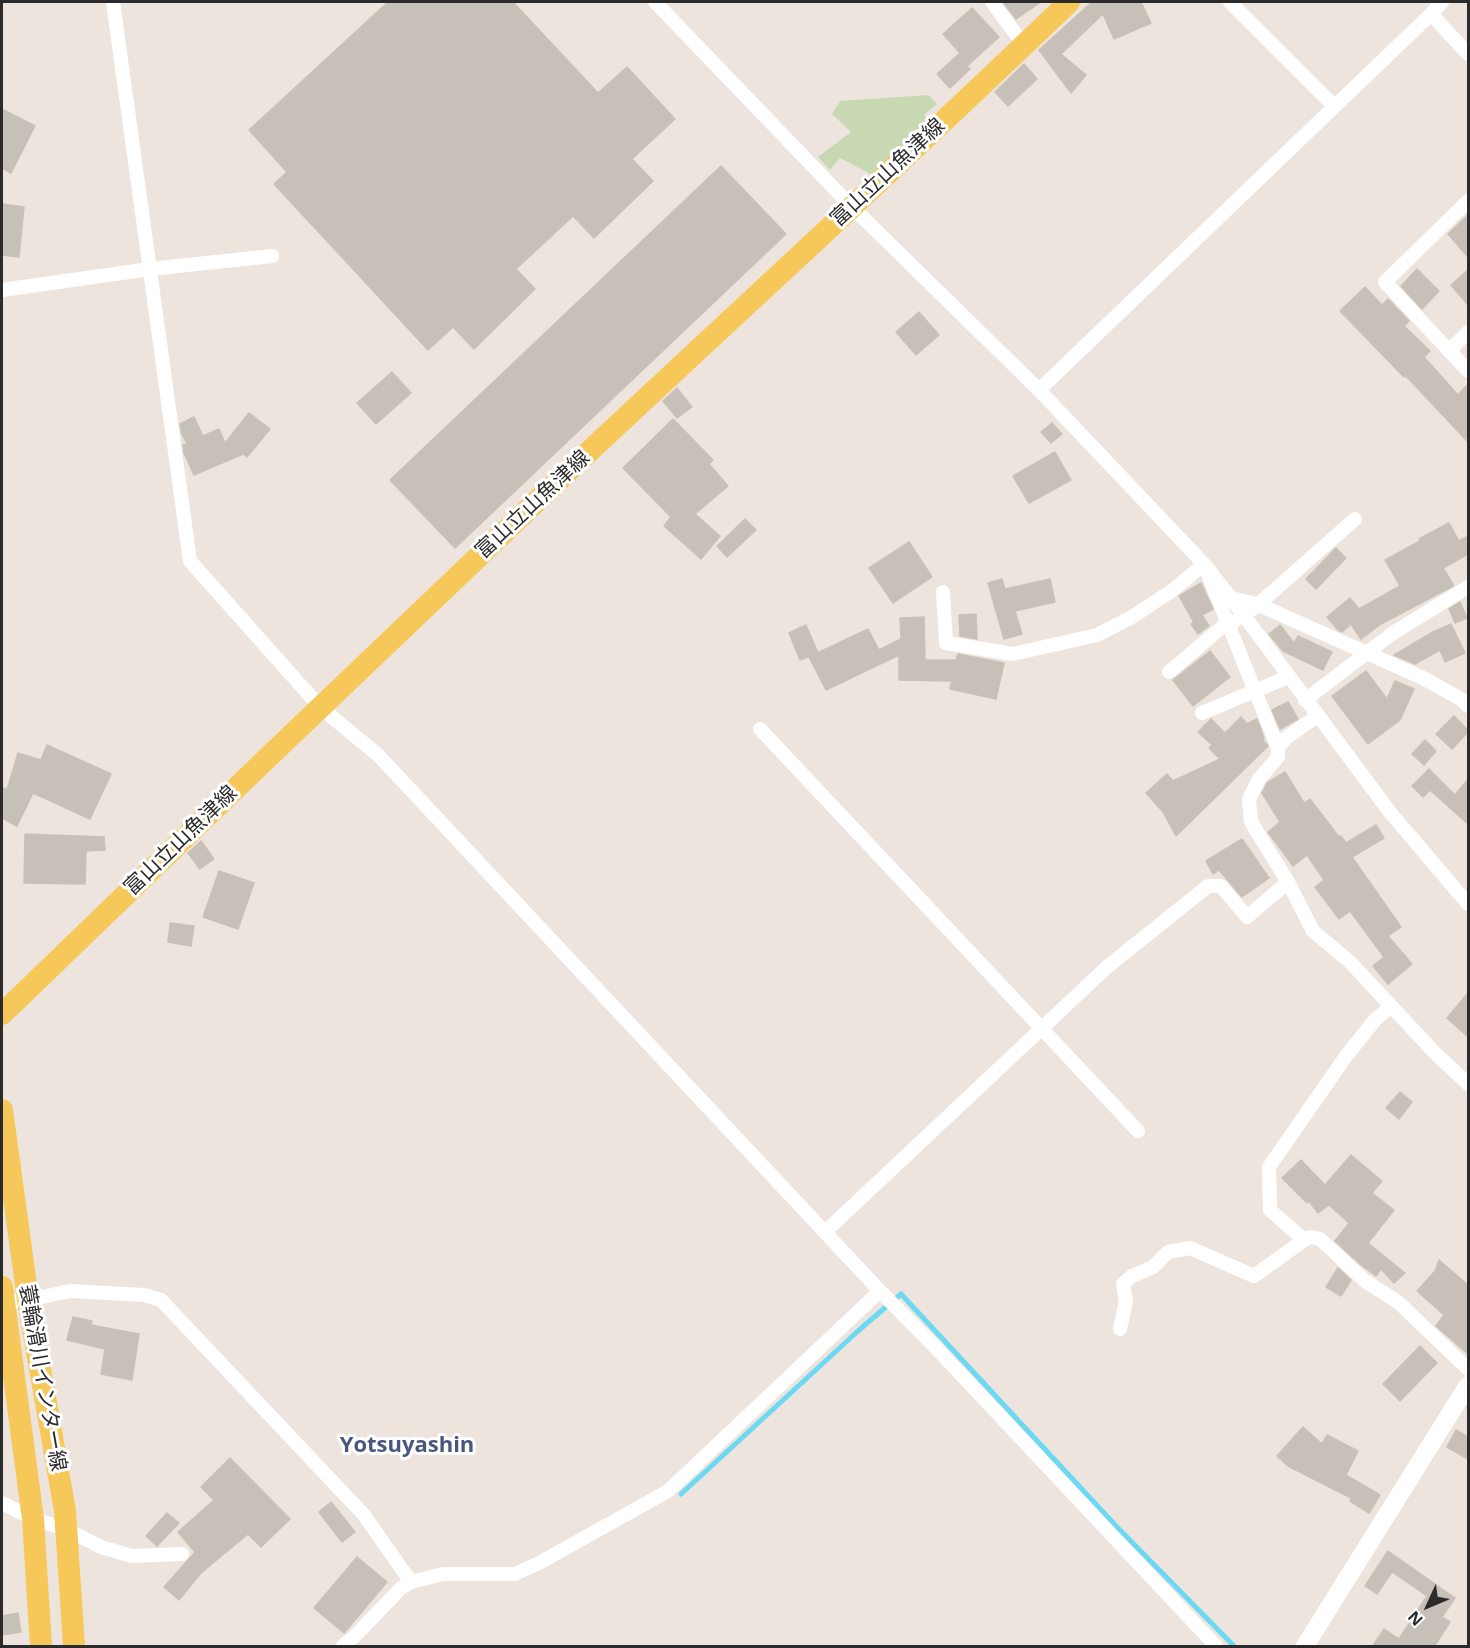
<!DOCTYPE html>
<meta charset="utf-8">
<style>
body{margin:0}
#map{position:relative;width:1470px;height:1648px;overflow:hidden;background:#ede5dd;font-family:"Open Sans",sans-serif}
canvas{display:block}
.frame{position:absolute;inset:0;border:3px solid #2b2b2b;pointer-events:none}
.north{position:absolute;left:1398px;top:1576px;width:60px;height:60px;-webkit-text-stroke:4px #fff;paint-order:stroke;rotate:226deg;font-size:16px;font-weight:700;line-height:24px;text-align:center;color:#2b2b2b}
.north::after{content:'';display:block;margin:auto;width:21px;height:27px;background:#2b2b2b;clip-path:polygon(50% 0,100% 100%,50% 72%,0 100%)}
</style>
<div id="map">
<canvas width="1470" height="1648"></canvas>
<div class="frame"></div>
<div class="north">N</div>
</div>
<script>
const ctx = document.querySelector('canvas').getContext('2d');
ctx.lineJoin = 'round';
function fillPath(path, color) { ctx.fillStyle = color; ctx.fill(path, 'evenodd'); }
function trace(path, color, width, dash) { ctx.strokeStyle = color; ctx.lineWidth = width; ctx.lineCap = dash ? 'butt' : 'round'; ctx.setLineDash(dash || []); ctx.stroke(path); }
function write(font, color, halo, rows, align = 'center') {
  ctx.font = font + ' "Open Sans","Noto Sans JP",sans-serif'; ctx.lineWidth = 6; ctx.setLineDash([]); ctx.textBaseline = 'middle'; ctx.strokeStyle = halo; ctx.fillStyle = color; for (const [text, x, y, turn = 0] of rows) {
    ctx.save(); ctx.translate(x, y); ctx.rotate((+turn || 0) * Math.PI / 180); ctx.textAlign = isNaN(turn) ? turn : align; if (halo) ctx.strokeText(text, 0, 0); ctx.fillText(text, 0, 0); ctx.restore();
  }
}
fillPath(new Path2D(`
 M928,95L937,104L924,115L931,121L874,176L840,158L830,170L818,157L851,132L832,114L840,101Z`), '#c7d8b3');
trace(new Path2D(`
 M681,1494L858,1331L901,1294L1117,1527L1234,1646`), '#6cd8f3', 5);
const building = new Path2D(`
 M388,2H513L598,93L627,67L675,119L632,159L653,181L594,238L573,216L516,269L535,289L474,349L453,327L428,350L274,184L287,172L249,130Z
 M1003,2H1041L1016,19Z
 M1092,2H1141L1151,23L1114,39L1103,14L1061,54L1086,75L1071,93L1039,50Z
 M972,8L999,37L967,66L970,69L950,88L937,74L960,53L943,34Z
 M1024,64L1037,79L1008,106L995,92Z
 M2,109L35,126L11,173L2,168Z
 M721,166L786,234L455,548L390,480Z
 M2,204L24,207L19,257L2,255Z
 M1468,215V257L1448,234Z
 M1417,269L1439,291L1422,309L1401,286Z
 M1468,270V305L1451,285Z
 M1365,287L1382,305L1388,299L1409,321L1404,326L1430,351L1424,357L1458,395L1468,384V442L1406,376L1404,377L1340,311Z
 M919,312L939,335L916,355L896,332Z
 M392,372L411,393L376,424L357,403Z
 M677,388L692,407L677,418L663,401Z
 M249,413L270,429L247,457L243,454L194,475L184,453L183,445L187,444L182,434L180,424L194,417L203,436L219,429L225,443Z
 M673,419L713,460L709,464L728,486L695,514L720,536L701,559L664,526L671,517L623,468Z
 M1052,423L1062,434L1051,443L1041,432Z
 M1055,452L1071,480L1029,503L1013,476Z
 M745,519L756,530L727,557L717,546Z
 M1449,523L1459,541L1468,536V554L1443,568L1453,584V586L1381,624L1361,639L1351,624L1342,632L1338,630L1327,617L1350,598L1359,609L1400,586L1385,560L1420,541L1419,539Z
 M909,542L932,577L893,603L869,568Z
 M1336,548L1346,558L1316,589L1306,579Z
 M1002,579L1005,589L1050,579L1055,602L1015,611L1022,634L1004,639L988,583Z
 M1201,583L1213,609L1202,615L1209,626L1198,634L1191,624L1202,616L1193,621L1179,596Z
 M1460,602L1467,618L1455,623L1449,609Z
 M976,614L977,639L960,636L959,615Z
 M924,617L925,660H956L958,654L1004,663L996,699L950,689L952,681L899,680V655L826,690L809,657L868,629L879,650L901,639L900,618Z
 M1451,624L1465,653L1445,662L1440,650L1415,664L1394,655L1433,632Z
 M806,625L818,653L800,660L789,633Z
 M1280,625L1294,643L1298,636L1332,652L1323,670L1283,651L1269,634Z
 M1210,651L1230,677L1193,706L1173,680Z
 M1366,671L1387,699L1395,681L1414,689L1400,720L1368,744L1332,696Z
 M1288,702L1298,719L1280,729L1272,710Z
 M1454,716L1468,730V732L1452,749L1436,734Z
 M1241,717L1247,724L1257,719L1264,738L1262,739L1268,746L1176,836L1163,812L1146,793L1167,774L1173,781L1220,759L1209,748L1212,745L1198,732L1211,719L1225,733Z
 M1425,740L1436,751L1424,765L1412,754Z
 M47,745L111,774L90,819L33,793L17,826L2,818V787L7,790L18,753L41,760Z
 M1429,769L1455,795L1468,779V824L1430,790L1423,797L1412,786Z
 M1285,772L1304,803L1310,799L1339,837L1341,836L1346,843L1376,825L1384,838L1352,857L1401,927L1388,936L1412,964L1388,984L1373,966L1384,957L1350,911L1339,919L1315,887L1324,880L1307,855L1293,866L1268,832L1280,822L1262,793L1267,783Z
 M25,834L104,837L105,850L86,851L85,884L24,883Z
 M1242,839L1269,878L1242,897L1219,870L1213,874L1206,861Z
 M201,841L214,859L200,869L188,853Z
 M219,871L254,883L238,929L203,917Z
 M170,923L194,926L191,946L168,942Z
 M1468,993V1037L1447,1018Z
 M1400,1092L1412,1102L1399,1119L1386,1108Z
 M1351,1155L1382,1181L1372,1193L1394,1210L1368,1243L1405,1273L1394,1283L1381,1269L1376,1276L1360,1264L1335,1241L1349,1223L1329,1205L1318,1213L1309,1201L1307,1203L1282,1178L1301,1160L1325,1185Z
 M1439,1260L1468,1285V1354L1436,1326L1444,1315L1417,1291L1435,1271Z
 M1338,1268L1351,1280L1341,1296L1326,1287Z
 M73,1317L92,1321L91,1325L139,1334L132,1380L101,1374L105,1349L67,1340Z
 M1420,1346L1437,1363L1400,1401L1383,1384Z
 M1303,1427L1322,1444L1327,1435L1358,1451L1346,1475L1380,1495L1369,1513L1350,1501L1351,1498L1288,1466L1277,1456Z
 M1456,1430L1468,1437V1459L1447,1447Z
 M230,1458L290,1519L261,1547L248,1534L201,1573L179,1600L164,1587L195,1552L178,1532L214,1500L201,1487Z
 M331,1502L355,1532L342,1542L319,1512Z
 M167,1513L179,1523L157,1546L146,1536Z
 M1388,1551L1455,1598L1442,1617L1450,1622L1434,1647H1372L1384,1629L1399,1639L1427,1596L1392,1572L1377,1594L1365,1586Z
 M357,1557L387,1582L344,1633L314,1608Z
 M18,1613L21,1632L2,1635V1616Z`);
fillPath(building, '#c6c0b8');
trace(building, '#c9c1b6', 1.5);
trace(new Path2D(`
 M113,2L190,561L320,707L378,755L880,1291L939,1351L1216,1646
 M655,2L852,207L1039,390L1204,564L1231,598L1389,811L1468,904
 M992,2L1024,45
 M1230,2L1334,106
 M1431,14L1442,2
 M1468,201L1385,282L1468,371
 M2,290L150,269L272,256
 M1449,351L1468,332
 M1039,390L1431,14L1468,54
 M943,592L946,643L1013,654L1097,635L1132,617L1173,590L1204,564L1278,748
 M1231,598L1257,604L1423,678L1461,699L1468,706
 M1253,609L1355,519
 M1169,672L1227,623L1235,621
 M1305,700L1393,633L1468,587
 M1202,713L1288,677
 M760,729L1138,1131
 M1288,882L1313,931L1350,962L1435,1053L1468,1084
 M826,1231L1107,967L1208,886H1221L1247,917L1288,882L1251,822L1249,799L1259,779L1278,757V748L1286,738L1317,716
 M1304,1240L1270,1210L1269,1167L1346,1056L1375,1020L1390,1007
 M4,1303L28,1300L70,1291L144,1295L161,1300L364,1515L411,1582
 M1120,1329L1126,1301L1123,1284L1132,1276L1153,1267L1168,1252L1190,1248L1254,1276L1304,1240L1311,1237L1320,1239L1365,1281L1398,1302L1468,1369
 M2,1503L33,1519L66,1529L101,1547L132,1556L182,1554
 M343,1646L354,1637L401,1588L411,1582L443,1574H515L541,1562L668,1491L880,1291`), '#fff', 14);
trace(new Path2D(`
 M1305,1646L1468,1385`), '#fff', 18);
trace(new Path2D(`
 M2,1014C188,834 374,655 562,477C731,318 902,163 1069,2
 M2,1110L28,1300L65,1511L74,1646
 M2,1287L33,1519L41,1646`), '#f6c859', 22);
write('21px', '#2b2b2b', '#fff', [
 ["富山立山魚津線",888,173,-43],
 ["富山立山魚津線",533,505,-43],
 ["富山立山魚津線",181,841,-44],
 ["蓑輪滑川インター線",42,1378,80]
]);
write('bold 22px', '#49567e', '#fff', [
 ["Yotsuyashin",407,1446]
]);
</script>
